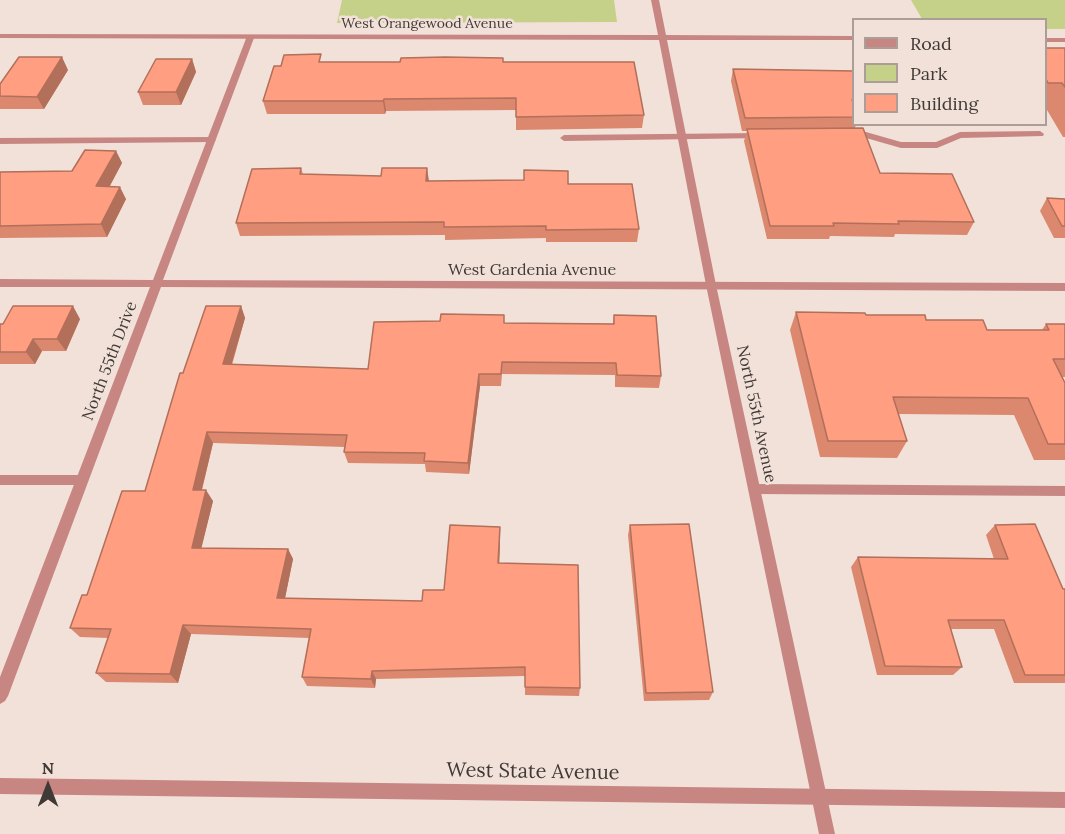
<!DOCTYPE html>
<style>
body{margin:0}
#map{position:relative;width:1065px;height:834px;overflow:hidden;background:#f2e1d9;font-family:Lora,serif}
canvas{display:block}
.legend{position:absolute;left:852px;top:18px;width:195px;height:108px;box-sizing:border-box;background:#f2e1d9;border:2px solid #ab9e98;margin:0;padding:8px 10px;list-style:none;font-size:18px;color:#403a36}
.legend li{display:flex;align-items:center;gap:12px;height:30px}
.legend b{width:30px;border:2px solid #ab9e98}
.north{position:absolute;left:18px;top:756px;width:60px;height:60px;-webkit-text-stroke:4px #f2e1d9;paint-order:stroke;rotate:0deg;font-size:16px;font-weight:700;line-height:24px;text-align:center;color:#403a36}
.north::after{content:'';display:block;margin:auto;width:21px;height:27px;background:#403a36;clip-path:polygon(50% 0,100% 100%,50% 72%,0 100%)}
</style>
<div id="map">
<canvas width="1065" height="834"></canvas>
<ul class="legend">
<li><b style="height:8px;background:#c88683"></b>Road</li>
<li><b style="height:16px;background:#c5d188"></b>Park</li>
<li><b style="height:16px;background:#ff9e80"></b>Building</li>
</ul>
<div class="north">N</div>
</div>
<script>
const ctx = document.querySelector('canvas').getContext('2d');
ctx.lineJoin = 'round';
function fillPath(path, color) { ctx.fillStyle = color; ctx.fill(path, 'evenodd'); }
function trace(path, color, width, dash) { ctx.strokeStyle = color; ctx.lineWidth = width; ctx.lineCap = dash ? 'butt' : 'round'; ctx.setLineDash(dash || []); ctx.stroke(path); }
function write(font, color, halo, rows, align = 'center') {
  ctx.font = font + ' Lora,serif'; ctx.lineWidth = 5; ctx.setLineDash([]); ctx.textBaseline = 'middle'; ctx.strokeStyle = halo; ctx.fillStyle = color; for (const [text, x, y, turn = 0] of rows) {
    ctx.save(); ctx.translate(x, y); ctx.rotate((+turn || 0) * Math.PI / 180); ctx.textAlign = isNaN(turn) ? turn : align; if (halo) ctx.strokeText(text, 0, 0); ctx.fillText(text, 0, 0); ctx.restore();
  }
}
fillPath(new Path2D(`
 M342,0H614L617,22L337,23Z
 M911,0H1065V29H1046V20L922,19Z`), '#c5d188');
fillPath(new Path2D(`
 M1040,131L1044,134L1043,136L961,138L937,148H901L866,138L850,139L846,136L850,133L866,132L901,142H936L960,132Z
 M760,133L763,134V138L564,141L560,138L564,135Z
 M211,137L216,140L214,142L0,144V138Z
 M0,475H82L86,476L88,480L86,484L82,485H0Z
 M755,484L1065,486V496L755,494L750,493L749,489L750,485Z`), '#c88683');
fillPath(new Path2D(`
 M247,36L254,38L163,280L1065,283V291L161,287L8,696L5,701L0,704V677L150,287H0V279L153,280Z
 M0,778L1065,792V808L0,794Z`), '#c88683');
fillPath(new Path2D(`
 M651,0H659L666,35L854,36V40H667L716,285L835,834H819L706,285L659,40L0,38V34L658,35Z
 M1046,38H1065V42H1046Z`), '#c88683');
fillPath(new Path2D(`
 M1046,48H1065V137H1063L1047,110H1046Z
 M192,59L196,72L181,105H143L138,92Z
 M323,62H503L644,115L642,128L516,130V110L386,111L385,114H267L263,101L281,66Z
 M733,69L854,71V124H856L855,128L880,173L974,222L967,235L895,234L894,237L830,236L829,239H767L744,141L747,131H742L731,81Z
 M68,70L44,109H0V84Z
 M116,151L122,163L109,187L126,199L107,237L0,238V172L72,171Z
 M301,168L303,174L429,181L568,184L639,229L637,242H546V238L445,240V235L240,236L236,223Z
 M1047,198L1065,199V238H1054L1040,211Z
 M241,306L245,318L232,365L368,369L440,321L504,315V323L613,324L614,315L661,376L659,388L615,387V375L502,374L501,386H480L469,474L426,472L425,464L348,463L344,452L345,447L213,443L202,490L213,501L201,548L288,549L293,559L285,598L422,601L444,590L500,527V537L499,564L580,688L579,696L525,695V676L376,679L375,688L307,686L302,677L309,638L191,634L178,683L106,682L96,673L108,638L80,637L70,628L145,491L183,373Z
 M796,312L866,315L926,320L987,330H1042L1046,324H1065V377H1062L1065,383V460H1034L1014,415L898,414L907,441L897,458L820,457L790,330Z
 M80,319L66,351H42L35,364H0V324Z
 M630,525L713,692L709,700L644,701L628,535Z
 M995,525L1063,589H1065V683H1014L994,629H951L962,667L953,675H877L851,567L858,557L994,559L986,535Z`), '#db886e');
fillPath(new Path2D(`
 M62,57L68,70L44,109L37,97Z
 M192,59L196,72L181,105L176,92Z
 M384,99L386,111L385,114L383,101Z
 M116,151L122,163L103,199L96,186Z
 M427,168L429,181L427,194L426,181Z
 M120,187L126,199L107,237L101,224Z
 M73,306L80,319L66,351L57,339Z
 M241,306L245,318L228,376L223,364Z
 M33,339L42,351L35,364L26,352Z
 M479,374L480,386L469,474L468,463Z
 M207,432L213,443L199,501L193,490Z
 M206,490L213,501L199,558L192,548Z
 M500,527V537L499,574L498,563Z
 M288,549L293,559L283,608L277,598Z
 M183,625L191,634L178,683L170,674Z
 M372,671L376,679L375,688L371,679Z`), '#b26f5a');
const building = new Path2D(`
 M1046,48H1065V87L1062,83H1048L1046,79Z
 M321,54L319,62H400L401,58L445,57L503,58V62H634L644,115L516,117V98L384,99L383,101H263L274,66H281L284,55Z
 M19,57H62L37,97L0,96V84Z
 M156,59H192L176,92H138Z
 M733,69L854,71V100H852L854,103V117L745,118Z
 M863,128L880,173L952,174L974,222L898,221L899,224L833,223L834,226H770L747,129Z
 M85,150L116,151L96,186L120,187L101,224L0,226V172L72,171Z
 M301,168L300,174L381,176L382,168H427L426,181L524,180V170L568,171V184H632L639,229L546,230V226L444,227V222L236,223L252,169Z
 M1047,198L1065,199V226H1062Z
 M13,306H73L57,339H33L26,352H0V324H3Z
 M206,306H241L223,364L368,369L374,322L440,321L441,314L504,315V323L614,324V315L656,316L661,376L617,375L616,363L502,362L501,374H479L468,463L424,461L425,453L344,452L347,435L207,432L193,490H206L192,548L288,549L277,598L422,601L423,590H444L450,525L500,527L498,563L578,565L580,688L525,687V667L372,671L371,679L302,677L311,629L183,625L170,674L96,673L111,629L70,628L82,595H87L122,491H145L180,373H183Z
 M796,312L865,313L866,315H925L926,320H983L987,330H1049L1046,324H1065V359H1053L1065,383V444H1048L1028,398L893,397L907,441H828Z
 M689,524L713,692L646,693L630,525Z
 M1035,524L1063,589H1065V675H1025L1004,620H948L962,667L885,666L858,557L1008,559L995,525Z`);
fillPath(building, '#ff9e80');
trace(building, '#b26f5a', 1.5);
write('14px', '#403a36', '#f2e1d9', [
 ["West Orangewood Avenue",427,24]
]);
write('16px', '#403a36', '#f2e1d9', [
 ["West Gardenia Avenue",532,270],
 ["North 55th Drive",110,361,-69],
 ["North 55th Avenue",756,414,78]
]);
write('20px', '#403a36', '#f2e1d9', [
 ["West State Avenue",533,772,1]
]);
</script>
